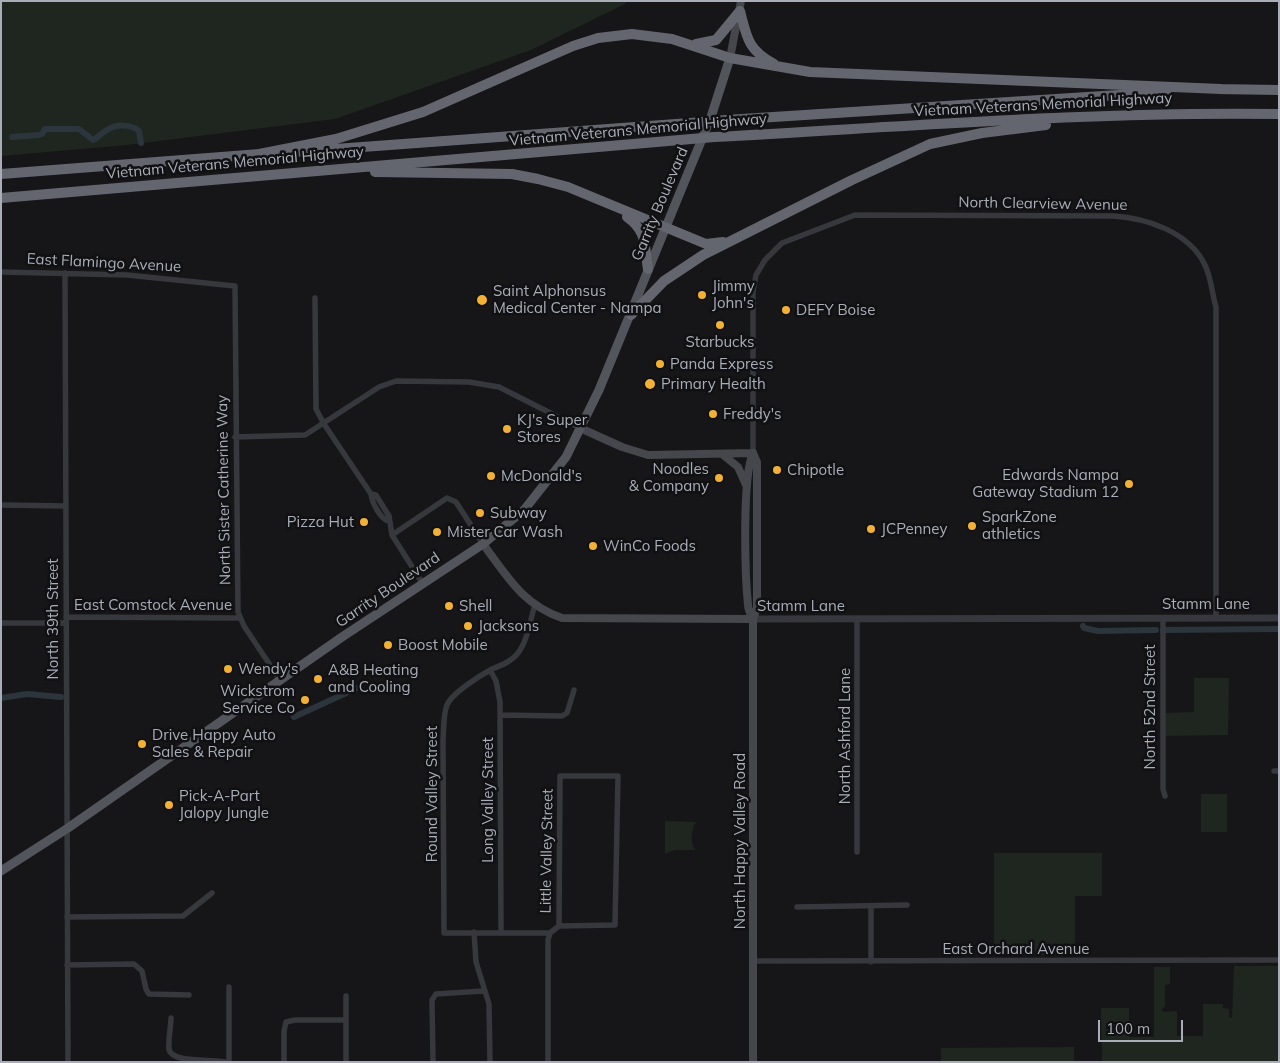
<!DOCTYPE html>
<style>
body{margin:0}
#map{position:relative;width:1280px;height:1063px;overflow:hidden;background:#161618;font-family:Mulish,sans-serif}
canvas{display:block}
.frame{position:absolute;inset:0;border:2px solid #a8adb8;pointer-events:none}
.scale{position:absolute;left:1098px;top:1020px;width:85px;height:22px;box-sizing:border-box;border:2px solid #a8adb8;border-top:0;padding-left:6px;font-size:15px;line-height:18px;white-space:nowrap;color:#a8adb8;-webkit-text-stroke:4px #111113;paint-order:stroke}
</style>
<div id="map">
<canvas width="1280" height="1063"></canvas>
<div class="frame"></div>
<div class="scale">100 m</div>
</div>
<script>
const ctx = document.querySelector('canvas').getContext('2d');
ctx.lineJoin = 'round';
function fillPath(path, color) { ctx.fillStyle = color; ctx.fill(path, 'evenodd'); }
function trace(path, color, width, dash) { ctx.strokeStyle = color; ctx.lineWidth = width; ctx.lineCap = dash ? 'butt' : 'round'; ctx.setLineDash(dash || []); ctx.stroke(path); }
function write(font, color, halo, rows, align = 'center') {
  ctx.font = font + ' Mulish,sans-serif'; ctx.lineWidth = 5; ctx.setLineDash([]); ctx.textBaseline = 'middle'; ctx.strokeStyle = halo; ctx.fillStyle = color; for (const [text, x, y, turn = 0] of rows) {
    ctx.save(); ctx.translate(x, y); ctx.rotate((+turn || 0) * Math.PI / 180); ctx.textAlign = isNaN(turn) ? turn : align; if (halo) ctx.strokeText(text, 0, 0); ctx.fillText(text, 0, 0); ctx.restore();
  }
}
fillPath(new Path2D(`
 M1,1H626L625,4L531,50L335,119L127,145L1,156Z
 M1194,678H1229L1228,735L1164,736V713L1194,712Z
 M1201,794H1227V832H1201Z
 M665,821L696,822C691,829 690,843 695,850H674L665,854Z
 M994,853H1102V896H1075V955L994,956Z
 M1234,966H1279V1062H1102L1101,1008H1129V1037H1154V967H1170V984L1165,985V1006L1161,1010L1165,1012L1177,1011V1036H1203V1004H1223V1008L1229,1009V1017L1232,1018Z
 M1074,1047V1062H941V1048Z`), '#1e261f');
trace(new Path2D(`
 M12,137L39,135L42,134L45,129H79L93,140C99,137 101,133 107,130C116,124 131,124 139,131L141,143
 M1083,626L1084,628L1098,631L1156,630
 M1163,630L1279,629
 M1,698L27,694L61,697
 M294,717L357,688`), '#2c353c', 6);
trace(new Path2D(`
 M1,272L127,275L235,286L238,612L244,626L280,680
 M65,273L68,1062
 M315,298L316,409L324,424L371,494C372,503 380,518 388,521
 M235,437L305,435L379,387L396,381L469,382L499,387L580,428
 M753,453V292L756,275L765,260L782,243L855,215L1113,216C1147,218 1189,232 1205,265C1211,277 1212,294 1216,307V618
 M371,494L376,495L389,516L392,535L423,584
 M1,505L66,506
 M392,535L447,498L456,502L483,544
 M535,605C530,620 528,640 518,653C512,661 502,665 492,669C481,675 452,693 447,705C443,715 444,729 443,740L444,933H550L559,926L615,925L618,776H560L559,926
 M66,617L239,618
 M1163,618V789L1165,796
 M1,623H66
 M490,670L496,681L500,702L501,932
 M500,715L562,716L567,713L574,690
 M1274,771H1279
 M857,852V619
 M797,907L907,905
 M67,917L183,916L212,893
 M474,932L476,962L489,1004L490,1062
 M753,961L1279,960
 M871,962V906
 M67,965L134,964L142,971L146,989L149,994L189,995
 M229,987V1062
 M346,996V1062
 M171,1018C171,1027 168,1039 169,1049C171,1063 210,1059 225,1062
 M284,1062V1031L286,1022L295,1020H346
 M433,1062L432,1000L436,994L483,991
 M548,1062V940L550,933`), '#37383d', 5.5);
trace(new Path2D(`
 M753,619L1279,618`), '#37383d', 7);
trace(new Path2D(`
 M730,58L741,1
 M580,428L622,447L648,455L753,453
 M753,453L757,462V608L753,619V1062
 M753,453C742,477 745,576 748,605C748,610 751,615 753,619
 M722,454L738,467L746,485
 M483,544C507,576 522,604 562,618L753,619`), '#45474d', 8);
trace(new Path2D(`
 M1,871L68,828L342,637L483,544L524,510L566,457L599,390L711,117L730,58`), '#53555c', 9);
trace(new Path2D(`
 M740,11C747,38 748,50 774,64
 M696,44L716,40L740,11
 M1216,89L1279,90
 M726,120L1166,92
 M714,137C902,127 1091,111 1279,114
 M294,152L690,123
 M254,155L336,139L423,112L573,46L598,38L632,34L672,39L730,58L810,72L1221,89
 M375,172L512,174L538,179L568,187L706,244L723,242
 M1,174L260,154
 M1,198L680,140
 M627,217C648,232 644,246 648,269
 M631,315L664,281L703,255L852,180L930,144L982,133L1046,125`), '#63666e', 10);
trace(new Path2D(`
 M690,123L726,120
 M680,140L714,137`), '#63666e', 10);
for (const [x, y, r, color] of [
 [702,295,5,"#f2b134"],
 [482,300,6,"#f2b134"],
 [786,310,5,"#f2b134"],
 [720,325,5,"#f2b134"],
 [660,364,5,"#f2b134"],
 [650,384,6,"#f2b134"],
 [713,414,5,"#f2b134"],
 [507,429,5,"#f2b134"],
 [777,470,5,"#f2b134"],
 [491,476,5,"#f2b134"],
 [719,478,5,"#f2b134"],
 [1129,484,5,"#f2b134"],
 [480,513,5,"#f2b134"],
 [364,522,5,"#f2b134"],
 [972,526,5,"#f2b134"],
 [871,529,5,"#f2b134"],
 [437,532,5,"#f2b134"],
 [593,546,5,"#f2b134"],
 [449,606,5,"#f2b134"],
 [468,626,5,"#f2b134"],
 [388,645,5,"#f2b134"],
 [228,669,5,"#f2b134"],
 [318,679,5,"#f2b134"],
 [305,700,5,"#f2b134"],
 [142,744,5,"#f2b134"],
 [169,805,5,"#f2b134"]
]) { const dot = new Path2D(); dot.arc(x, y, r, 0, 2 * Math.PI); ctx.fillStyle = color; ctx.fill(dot); trace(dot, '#111113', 2); }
write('15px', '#a8adb8', '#111113', [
 ["Vietnam Veterans Memorial Highway",1043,105,-3],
 ["Vietnam Veterans Memorial Highway",638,130,-5],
 ["Vietnam Veterans Memorial Highway",235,163,-5],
 ["Garrity Boulevard",660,204,-67],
 ["North Clearview Avenue",1043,204,1],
 ["East Flamingo Avenue",104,263,3],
 ["North Sister Catherine Way",224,490,-91],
 ["Garrity Boulevard",388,590,-34],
 ["Stamm Lane",1206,604],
 ["East Comstock Avenue",153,605],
 ["Stamm Lane",801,606],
 ["North 39th Street",53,619,-90],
 ["North 52nd Street",1150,707,-90],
 ["North Ashford Lane",845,736,-90],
 ["Round Valley Street",432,794,-90],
 ["Long Valley Street",488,800,-90],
 ["North Happy Valley Road",740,841,-90],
 ["Little Valley Street",547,851,-89],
 ["East Orchard Avenue",1016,949]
]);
write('15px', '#a8adb8', '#111113', [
 ["Jimmy",712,286],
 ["John's",712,303],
 ["Saint Alphonsus",493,291],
 ["Medical Center - Nampa",493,308],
 ["DEFY Boise",796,310],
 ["Starbucks",720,342,"center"],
 ["Panda Express",670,364],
 ["Primary Health",661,384],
 ["Freddy's",723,414],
 ["KJ's Super",517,420],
 ["Stores",517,437],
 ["Noodles",709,469,"right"],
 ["& Company",709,486,"right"],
 ["Chipotle",787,470],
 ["Edwards Nampa",1119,475,"right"],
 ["Gateway Stadium 12",1119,492,"right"],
 ["McDonald's",501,476],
 ["Subway",490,513],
 ["SparkZone",982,517],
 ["athletics",982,534],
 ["Pizza Hut",354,522,"right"],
 ["JCPenney",881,529],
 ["Mister Car Wash",447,532],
 ["WinCo Foods",603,546],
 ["Shell",459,606],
 ["Jacksons",478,626],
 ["Boost Mobile",398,645],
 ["Wendy's",238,669],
 ["A&B Heating",328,670],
 ["and Cooling",328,687],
 ["Wickstrom",295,691,"right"],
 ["Service Co",295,708,"right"],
 ["Drive Happy Auto",152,735],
 ["Sales & Repair",152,752],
 ["Pick-A-Part",179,796],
 ["Jalopy Jungle",179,813]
], 'left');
</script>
